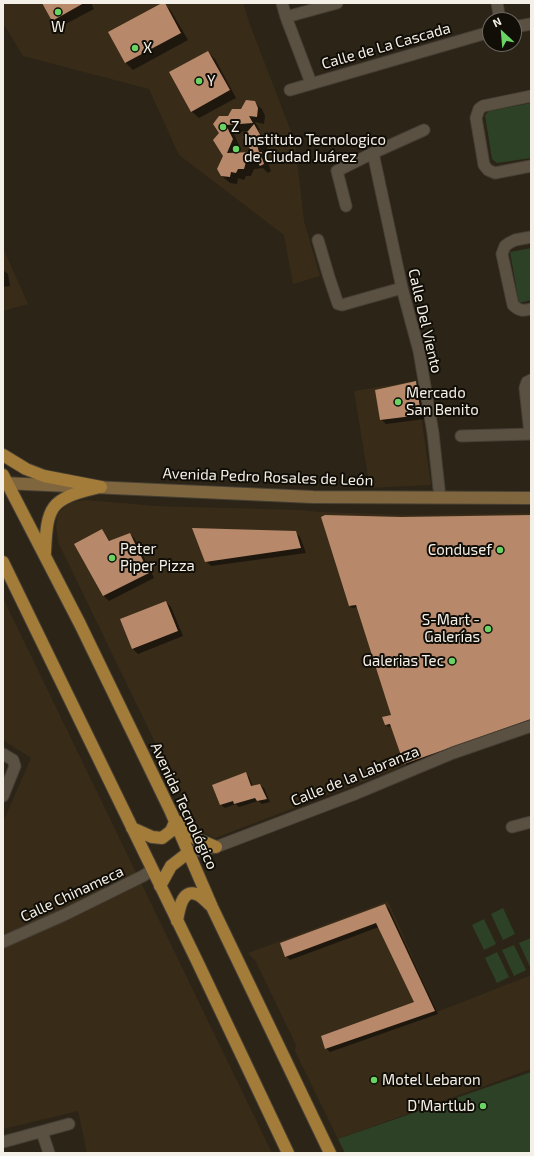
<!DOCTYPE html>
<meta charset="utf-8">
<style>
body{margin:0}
#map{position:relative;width:534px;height:1156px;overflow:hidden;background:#2c2417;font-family:"Exo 2",sans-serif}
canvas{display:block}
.frame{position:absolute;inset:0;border:4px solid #f5f0e7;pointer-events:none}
.north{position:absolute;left:482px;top:12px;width:40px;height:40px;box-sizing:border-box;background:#110e08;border:1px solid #6c6861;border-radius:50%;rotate:334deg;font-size:11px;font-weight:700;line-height:16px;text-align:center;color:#f5f0e7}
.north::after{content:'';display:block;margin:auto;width:14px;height:18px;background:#69d464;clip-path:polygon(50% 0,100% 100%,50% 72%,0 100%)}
</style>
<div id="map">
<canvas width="534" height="1156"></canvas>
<div class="frame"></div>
<div class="north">N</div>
</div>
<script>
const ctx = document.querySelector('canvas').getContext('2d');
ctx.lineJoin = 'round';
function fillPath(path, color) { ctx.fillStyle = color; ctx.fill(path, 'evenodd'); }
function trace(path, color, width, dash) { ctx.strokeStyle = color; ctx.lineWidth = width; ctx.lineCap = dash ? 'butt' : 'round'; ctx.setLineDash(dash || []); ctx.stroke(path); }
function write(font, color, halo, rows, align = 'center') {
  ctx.font = font + ' "Exo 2",sans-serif'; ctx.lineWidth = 4; ctx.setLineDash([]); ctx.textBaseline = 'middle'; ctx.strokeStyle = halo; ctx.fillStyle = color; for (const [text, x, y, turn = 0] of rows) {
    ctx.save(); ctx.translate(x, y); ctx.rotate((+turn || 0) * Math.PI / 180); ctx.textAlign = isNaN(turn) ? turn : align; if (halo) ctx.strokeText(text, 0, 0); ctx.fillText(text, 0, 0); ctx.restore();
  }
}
fillPath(new Path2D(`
 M3,3H243L249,22L295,142L304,221L320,276L293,284L284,235L179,155L149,89L23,56L3,23Z
 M3,248L28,304L3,311Z
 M416,381L431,485L370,488L354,391Z
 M85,500L156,506L299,510L320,512L403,515L531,513V722L440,752L215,838L197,829L58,542L56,525L58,515L63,508L70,503Z
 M3,598L272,1153H87L78,1111L3,1129V822L31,758L3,740Z
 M388,901L437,1012L531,975V1069L338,1139L295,1051L296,1045L256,962L248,953Z`), '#382c19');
fillPath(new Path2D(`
 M531,103V158L497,163L492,159L485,115L489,111Z
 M531,248V300L519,303L510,252Z
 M503,908L515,934L503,940L491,914Z
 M484,919L496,944L484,950L472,925Z
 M531,938V969L519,943Z
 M514,945L526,970L514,976L502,950Z
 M497,952L509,977L497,983L485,958Z
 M531,1072V1153H345L338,1139Z`), '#2d4127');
fillPath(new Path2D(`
 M44,3H91L94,9L60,27L53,20Z
 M164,3L171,11L188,40L133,70L126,63L109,33Z
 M208,52L215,59L236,98L199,118L191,111Z
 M254,102L262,109L265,116L264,124L255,122L260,130H258L269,146L264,153L269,160L268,163L271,171L268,173L263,168L254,169L251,176H246L244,180L238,178L237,184L230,183L222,176L224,156L220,133L229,118ZM250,131L253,153H237L240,147L233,132Z
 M3,270L8,274L10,286L3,287Z
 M416,382L421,387L425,419L386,424L381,419Z
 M531,516V721L407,766L405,763L391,726L388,727L386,724L392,715L358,607L352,608L350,606L322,517L401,518Z
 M102,530L111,542L130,534L135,539L154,578L109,601L104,596L75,544Z
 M295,532L300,537L306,553L211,566L206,561Z
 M166,602L171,607L183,636L138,654L133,649L122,620Z
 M245,773L249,777L253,787L260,785L264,788L270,802L262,804L258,801L239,807L236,804L225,808L221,805L213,785Z
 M385,905L389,909L438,1014L330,1052L326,1048L416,1003L379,927L290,960L286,956Z`), '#0007');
fillPath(new Path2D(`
 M42,3H84L52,21Z
 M162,3H165L181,33L125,63L108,32Z
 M208,51L230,90L191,112L169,72Z
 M246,100L255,101L258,108L257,117L249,116L253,123L226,125L233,139L227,153L252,152L243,137L254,124L262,138L257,145L259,152H262L261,155L264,164L260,166L257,161L246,162L244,169H238L236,173L231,172L230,177L221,176L217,169L223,156L213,140L219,133L213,124L219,116H228L232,109H241Z
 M416,381L421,415L380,420L375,390Z
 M325,515L401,517L531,515V719L404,764L390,724L385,725L382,717L391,715L356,605L349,606L321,517Z
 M192,528L296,531L301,548L205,562Z
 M102,529L109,541L130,533L149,573L103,596L74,544Z
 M166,601L178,631L132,649L120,619Z
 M246,772L251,786L260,784L267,799L257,801L255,798L234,804L233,801L220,805L212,785Z
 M385,904L435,1011L325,1049L321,1036L414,1002L376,923L285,957L280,943Z`), '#b7886a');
const minor = new Path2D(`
 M282,3L286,17L311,83
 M497,3L500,20
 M286,17L337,3
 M514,27L531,24
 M290,90L490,32
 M531,96L483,106L479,109L476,118L484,165L488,170L495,173L531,166
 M373,153L402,288L419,351L433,433L440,498
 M346,206L337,171L373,153L424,130
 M531,237L515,240L509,243L505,246L502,254L513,305C519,311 523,311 531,309
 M318,240L329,277L338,304L342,305L402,288
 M530,434L525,388L527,382L531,380
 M461,436L531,434
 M3,754L13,760L15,766L3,796
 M512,827L531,822
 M189,852L204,850L216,847L355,794L453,753L531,726
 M3,942L64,915L143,876L152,870
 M42,1132L49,1153
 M3,1142L69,1124`);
const secondary = new Path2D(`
 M3,483L313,497L531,498`);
const primary = new Path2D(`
 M3,455L26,469L44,476L101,487
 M3,475L80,624L171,812L212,907L330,1153
 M45,553C47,506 50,499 96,488
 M3,562L197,961L288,1153
 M179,822L195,838L216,847
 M132,828L152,837L162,838L171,831L175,822
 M160,886L171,866L189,852
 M177,921C179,910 182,885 200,896C203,898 207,902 210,905`);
trace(minor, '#463f35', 13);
trace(secondary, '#463f35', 14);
trace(primary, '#463f35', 14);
trace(minor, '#5b5143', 11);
trace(secondary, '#7f663e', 12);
trace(primary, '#a27c38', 12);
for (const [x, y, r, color] of [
 [58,12,4,"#69d464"],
 [135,48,4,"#69d464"],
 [199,81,4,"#69d464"],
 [223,127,4,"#69d464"],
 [236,149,4,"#69d464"],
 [398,402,4,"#69d464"],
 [500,550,4,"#69d464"],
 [112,558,4,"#69d464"],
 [488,629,4,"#69d464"],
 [452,661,4,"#69d464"],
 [374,1080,4,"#69d464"],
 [483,1106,4,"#69d464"]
]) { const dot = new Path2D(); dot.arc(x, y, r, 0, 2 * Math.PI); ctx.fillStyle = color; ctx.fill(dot); trace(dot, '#110e08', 1.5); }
write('15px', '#f5f0e7', '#110e08', [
 ["W",58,27,"center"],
 ["X",143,48],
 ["Y",207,81],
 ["Z",231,127],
 ["Instituto Tecnologico",244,140],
 ["de Ciudad Juárez",244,157],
 ["Mercado",406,393],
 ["San Benito",406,410],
 ["Peter",120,549],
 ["Piper Pizza",120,566],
 ["Condusef",492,550,"right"],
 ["S-Mart -",480,620,"right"],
 ["Galerías",480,637,"right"],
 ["Galerias Tec",444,661,"right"],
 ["Motel Lebaron",382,1080],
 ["D'Martlub",475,1106,"right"]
], 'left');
write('15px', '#f5f0e7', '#110e08', [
 ["Calle de La Cascada",386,46,-16],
 ["Calle Del Viento",425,321,77],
 ["Avenida Pedro Rosales de León",268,477,2],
 ["Calle de la Labranza",355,776,-22],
 ["Avenida Tecnológico",184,806,65],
 ["Calle Chinameca",72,894,-25]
]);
</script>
